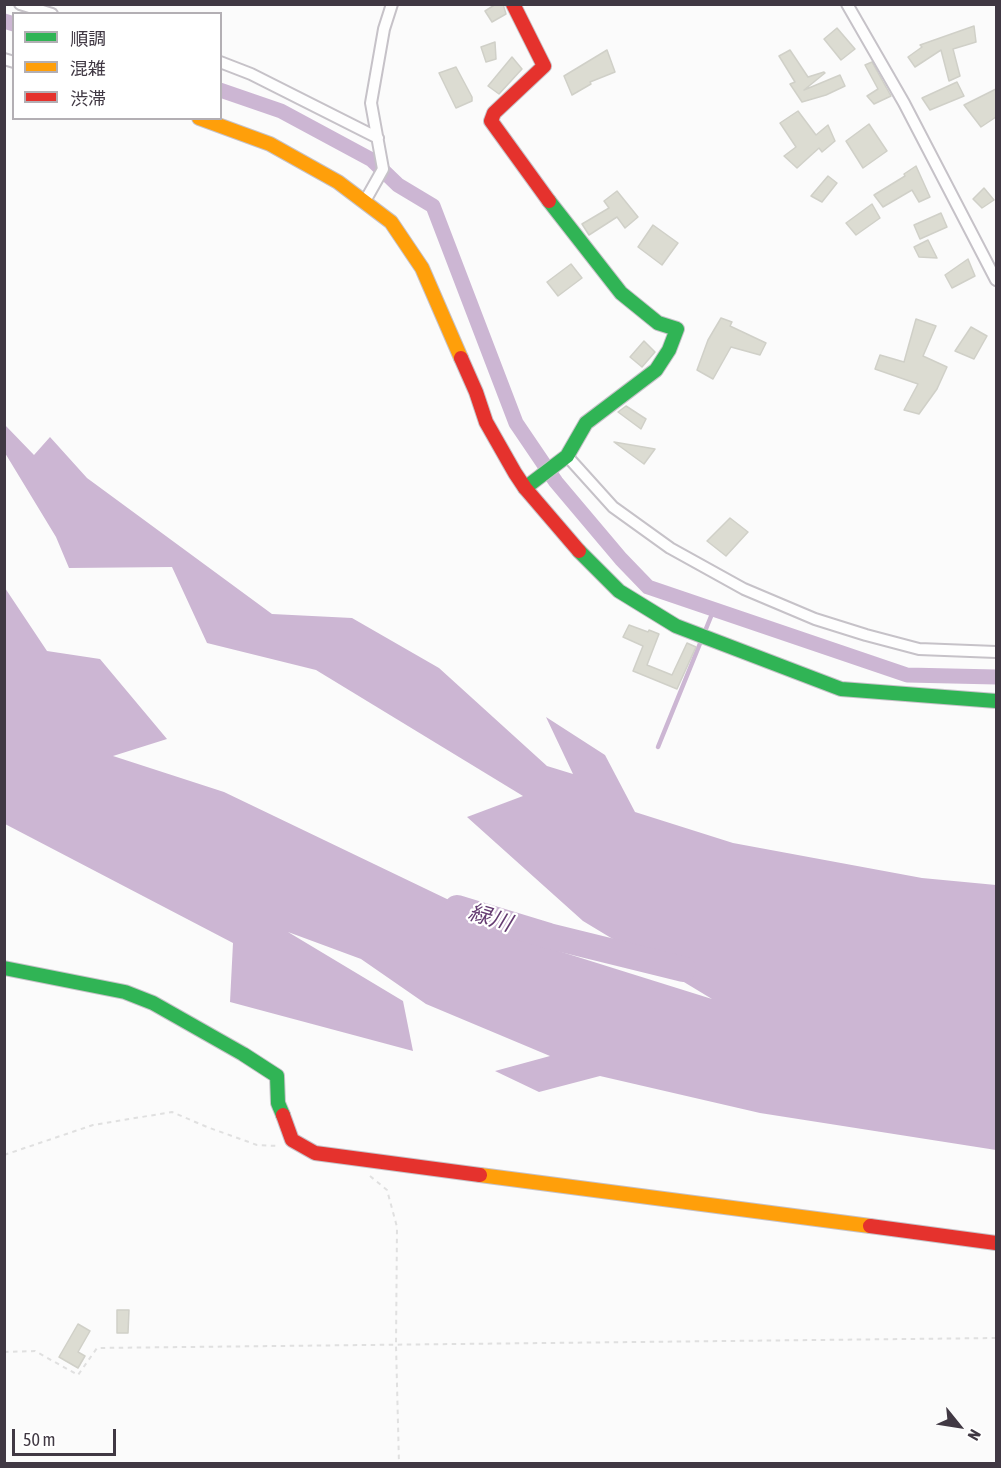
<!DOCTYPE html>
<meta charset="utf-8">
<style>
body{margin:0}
#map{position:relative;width:1001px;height:1468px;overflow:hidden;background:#fbfbfb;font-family:"Asap Condensed","Noto Sans JP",sans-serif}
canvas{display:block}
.frame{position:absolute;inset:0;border:6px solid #403843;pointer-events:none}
.legend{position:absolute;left:12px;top:12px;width:210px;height:108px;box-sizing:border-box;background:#fff;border:2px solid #b3afb4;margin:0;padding:8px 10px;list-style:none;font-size:18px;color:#403843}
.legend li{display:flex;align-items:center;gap:12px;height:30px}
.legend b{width:30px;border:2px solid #b3afb4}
.north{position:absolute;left:929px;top:1396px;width:60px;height:60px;-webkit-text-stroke:4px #fff;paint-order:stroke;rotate:120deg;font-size:16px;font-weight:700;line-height:24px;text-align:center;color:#403843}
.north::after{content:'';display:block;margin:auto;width:21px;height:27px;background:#403843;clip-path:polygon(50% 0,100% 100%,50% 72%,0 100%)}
.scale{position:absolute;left:12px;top:1429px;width:104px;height:27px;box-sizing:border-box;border:3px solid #403843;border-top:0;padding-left:8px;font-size:18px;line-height:21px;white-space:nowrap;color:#403843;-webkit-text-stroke:4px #fff;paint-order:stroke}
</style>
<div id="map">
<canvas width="1001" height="1468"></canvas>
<div class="frame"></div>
<ul class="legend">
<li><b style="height:8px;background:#30b455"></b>順調</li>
<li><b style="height:8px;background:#ff9f0a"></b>混雑</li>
<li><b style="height:8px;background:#e5322d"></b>渋滞</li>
</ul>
<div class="north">N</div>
<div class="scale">50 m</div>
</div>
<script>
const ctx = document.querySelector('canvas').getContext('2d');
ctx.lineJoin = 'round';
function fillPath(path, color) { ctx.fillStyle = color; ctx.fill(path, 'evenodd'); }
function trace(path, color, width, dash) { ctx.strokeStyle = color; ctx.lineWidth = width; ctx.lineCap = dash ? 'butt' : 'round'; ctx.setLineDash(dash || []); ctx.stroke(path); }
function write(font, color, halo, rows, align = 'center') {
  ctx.font = font + ' "Asap Condensed","Noto Sans JP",sans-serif'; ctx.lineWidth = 4.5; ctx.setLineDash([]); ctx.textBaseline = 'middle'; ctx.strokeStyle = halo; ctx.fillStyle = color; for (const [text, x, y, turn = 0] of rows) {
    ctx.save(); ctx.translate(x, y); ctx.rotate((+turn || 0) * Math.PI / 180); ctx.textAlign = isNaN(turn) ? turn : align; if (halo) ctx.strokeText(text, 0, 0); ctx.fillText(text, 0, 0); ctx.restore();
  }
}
fillPath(new Path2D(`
 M5,425L34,455L50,437L87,478L272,614L352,618L439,668L547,766L573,774L546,717L605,755L635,812L733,843L922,878L996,885V1150L760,1113L600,1076L539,1092L495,1071L550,1056L426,1004L361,959L288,932L403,1001L413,1051L230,1002L233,943L5,824V588L47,651L100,659L167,739L113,756L224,792L549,948L712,999L583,921L467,817L523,796L316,670L207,643L172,567L69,568L56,537L5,453Z`), '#ccb6d3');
trace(new Path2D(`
 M658,747L714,609`), '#ccb6d3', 4.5);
trace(new Path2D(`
 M4,21L14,24
 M220,90L281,111L372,160L398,185L433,206L516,423L556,482L621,559L648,587L907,675L996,677`), '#ccb6d3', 15);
trace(new Path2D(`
 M457,908L549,936L683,969`), '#ccb6d3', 26);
const building = new Path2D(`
 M496,4H503L506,14L492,22L485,11Z
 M974,26L976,42L953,49L960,76L949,81L941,50L915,67L908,57L922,47L920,45Z
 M837,28L855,49L841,60L824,39Z
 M495,42L496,59L486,62L481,47Z
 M607,50L615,72L590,82L591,84L572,95L564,76Z
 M790,50L808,77L824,72L825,73L804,90L840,75L845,86L826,95L802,102L790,84L795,82L779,56Z
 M512,57L522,69L499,94L488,86Z
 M872,62L891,96L874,104L867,96L878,89L865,65Z
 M456,67L472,97V101L456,108L439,73Z
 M957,82L964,96L930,110L922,98Z
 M996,89V117L981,127L964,105Z
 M798,111L816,135L828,125L835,141L822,152L819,148L797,168L784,156L796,147L780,123Z
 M869,124L887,151L863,168L846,141Z
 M916,166L930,197L919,202L912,190L883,207L874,195L905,176L904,174Z
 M828,176L837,183L822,202L811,196Z
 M984,188L994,200L982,208L973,199Z
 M617,191L638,217L625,228L617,217L589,235L582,224L609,208L604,201Z
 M872,204L880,218L856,235L846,223Z
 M941,213L947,227L920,239L914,225Z
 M653,225L678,243L662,265L638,247Z
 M928,240L937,258L919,257L914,247Z
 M968,259L975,276L952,288L945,275Z
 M571,264L582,278L558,296L547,282Z
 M721,318L732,322L730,326L766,343L760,355L731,347L713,379L697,370L708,340Z
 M916,319L936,326L923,356L947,367L937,389L919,414L904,410L918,384L875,369L880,355L904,362Z
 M971,327L987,336L974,359L955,351Z
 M644,341L655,352L642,367L630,357Z
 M626,406L646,419L641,429L618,412Z
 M614,442L655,449L644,464Z
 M730,518L748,532L726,556L707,541Z
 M629,625L648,632L649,630L659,634L647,665L672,675L687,643L696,647L677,689L633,671L643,646L623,637Z
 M117,1310H129L128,1333H117Z
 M78,1324L90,1331L78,1352L85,1356L78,1368L59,1357Z`);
fillPath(building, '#dcdcd2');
trace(building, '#d0d0c8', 1.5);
const street = new Path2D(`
 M20,4L52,14
 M847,4L904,103L996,280
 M4,59L14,62
 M220,62L251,74L378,138
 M365,201L383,169L371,103L384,29L392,4
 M567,456L613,507L670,548L744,589L815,619L866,635L919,649L996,652`);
const fast = new Path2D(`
 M525,488L567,456L586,423L656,370L669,350L677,329L658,323L621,293L549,201
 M579,551L619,591L676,626L841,689L996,701
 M4,968L125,992L153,1003L243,1054L277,1076L278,1103L283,1115`);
const slow = new Path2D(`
 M199,118L270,144L338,182L391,222L422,268L461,358
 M480,1175L870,1226`);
const jam = new Path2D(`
 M513,4L544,66L494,113L491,121L549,201
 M461,358L476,392L486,422L515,473L525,488L579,551
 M283,1115L292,1140L315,1153L480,1175
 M870,1226L996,1243`);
trace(street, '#c6c2c8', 14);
trace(fast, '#c6c2c8', 16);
trace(slow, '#c6c2c8', 16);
trace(jam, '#c6c2c8', 16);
trace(new Path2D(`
 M4,1155L93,1125L172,1112L207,1127L257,1145L279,1146
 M370,1176L387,1190L397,1227L396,1345L399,1464
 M4,1352L35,1351L78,1375L97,1348L996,1338`), '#e0e0e0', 2, [4.5, 4.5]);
trace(street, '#fefefe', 10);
trace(fast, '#30b455', 14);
trace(slow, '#ff9f0a', 14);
trace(jam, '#e5322d', 14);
write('italic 22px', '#643b71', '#fff', [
 ["緑川",490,918,17]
]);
</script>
